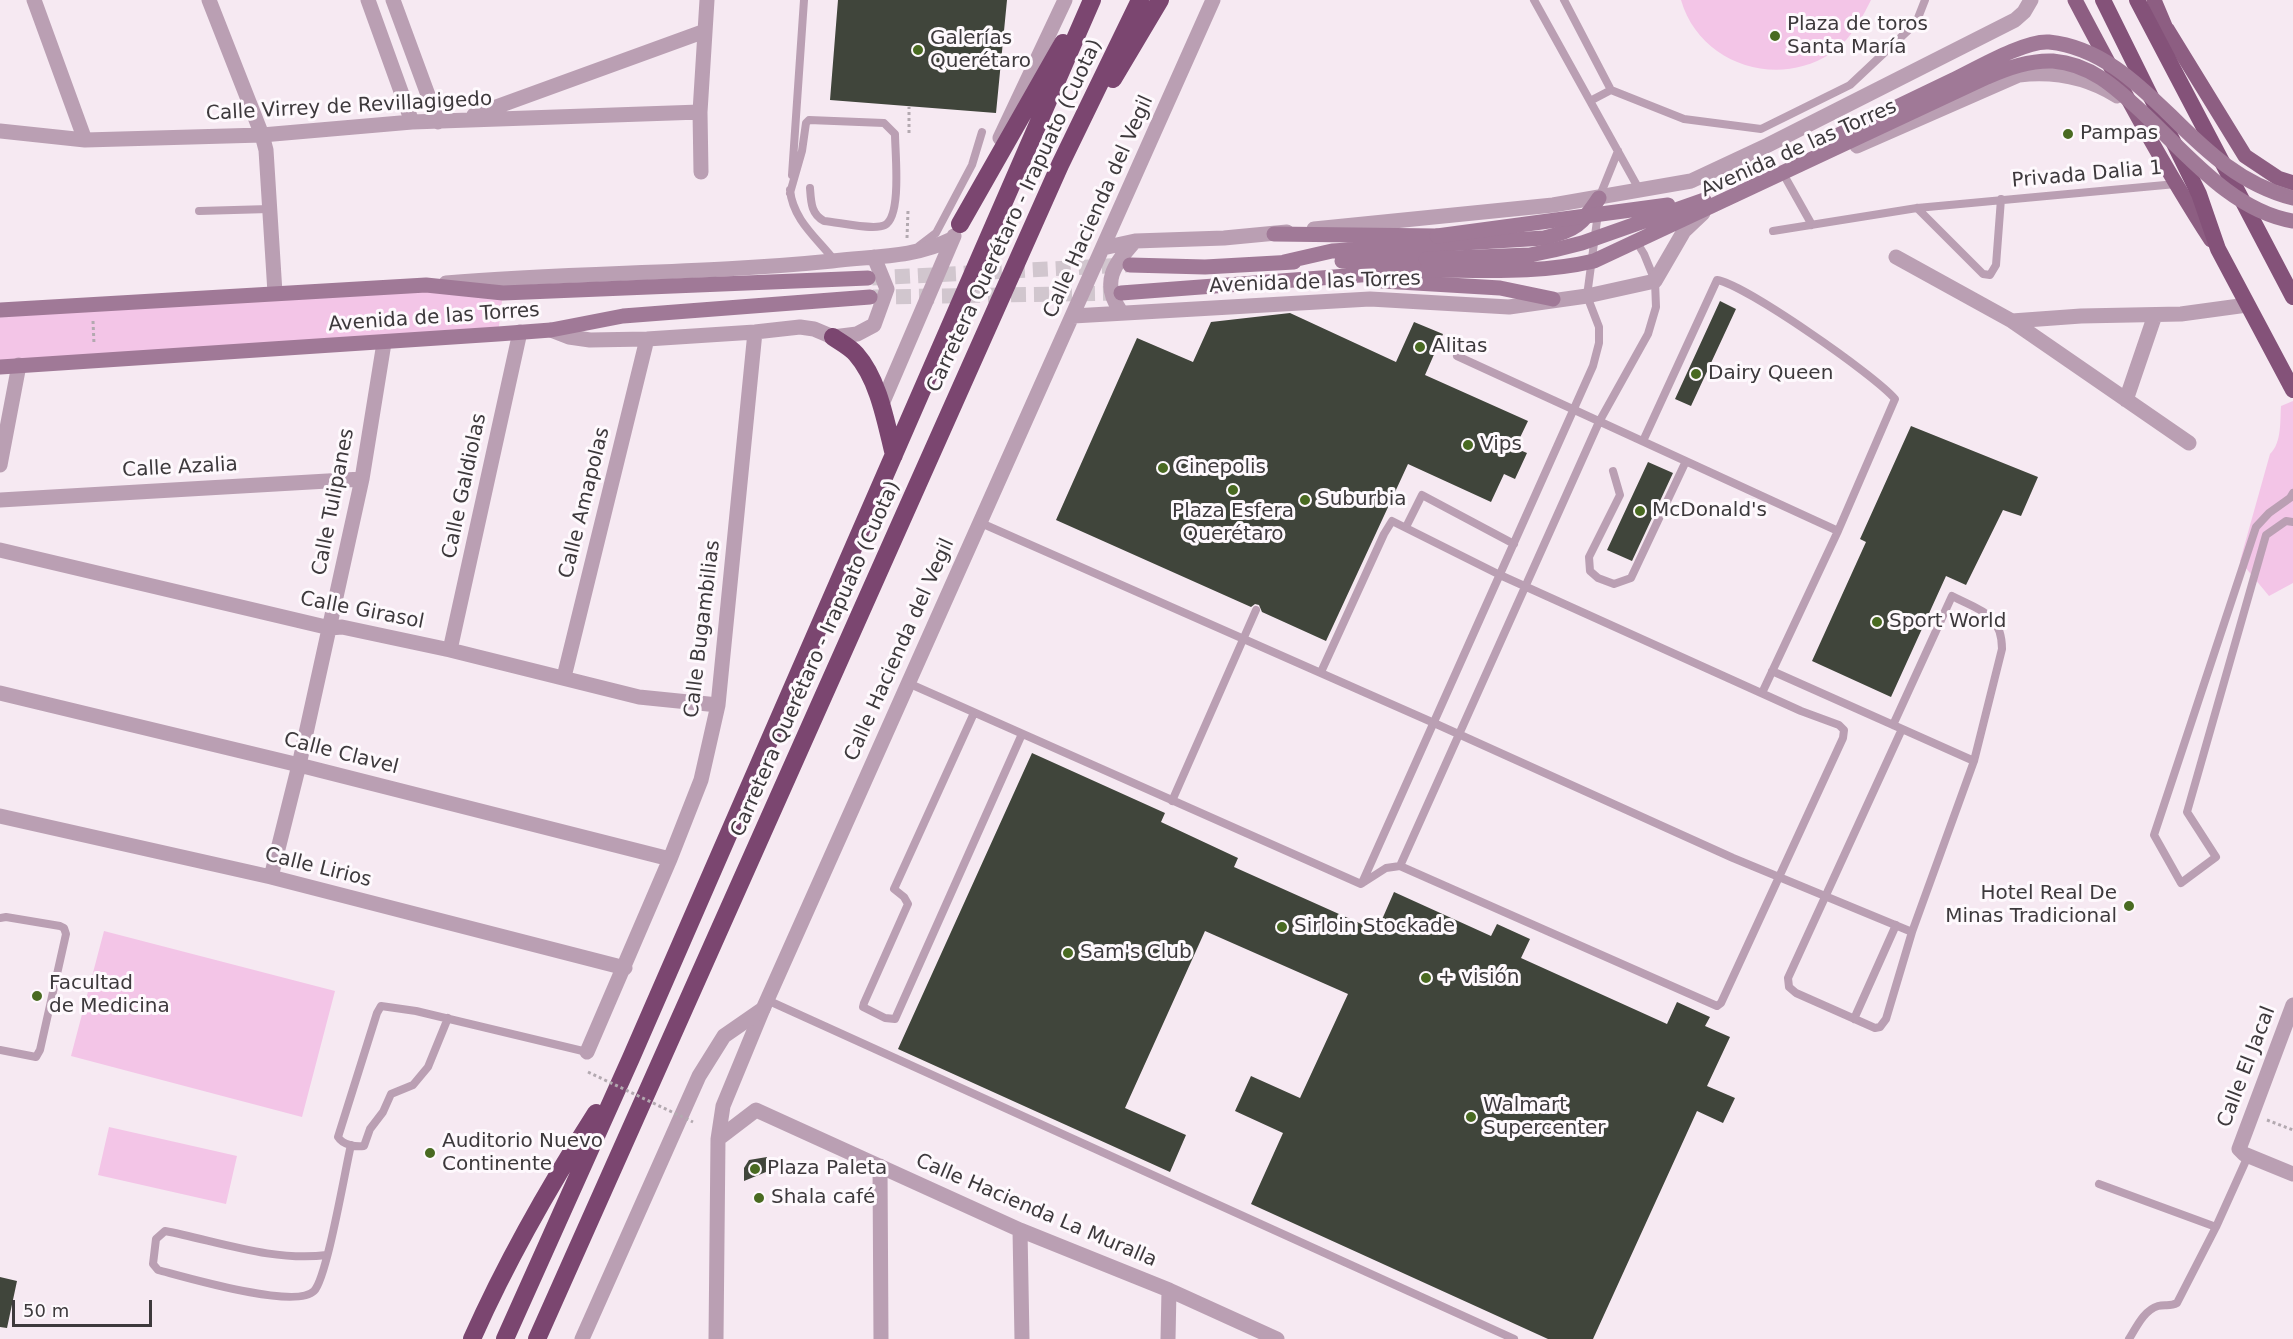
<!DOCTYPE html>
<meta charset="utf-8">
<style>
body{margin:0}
#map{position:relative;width:2293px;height:1339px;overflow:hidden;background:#f6e9f2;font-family:"DejaVu Sans",sans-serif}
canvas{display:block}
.scale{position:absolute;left:12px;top:1300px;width:140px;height:27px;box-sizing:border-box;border:3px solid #3d393c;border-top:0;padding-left:8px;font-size:18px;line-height:21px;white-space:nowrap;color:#3d393c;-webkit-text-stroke:4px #fef9fd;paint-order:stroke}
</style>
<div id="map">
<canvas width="2293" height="1339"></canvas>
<div class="scale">50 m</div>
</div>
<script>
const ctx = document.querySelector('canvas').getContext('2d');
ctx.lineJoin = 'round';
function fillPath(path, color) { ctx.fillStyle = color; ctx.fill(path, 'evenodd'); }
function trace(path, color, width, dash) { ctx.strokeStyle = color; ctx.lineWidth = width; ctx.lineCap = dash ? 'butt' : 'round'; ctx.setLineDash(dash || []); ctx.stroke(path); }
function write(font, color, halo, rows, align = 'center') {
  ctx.font = font + ' "DejaVu Sans",sans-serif'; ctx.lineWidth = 6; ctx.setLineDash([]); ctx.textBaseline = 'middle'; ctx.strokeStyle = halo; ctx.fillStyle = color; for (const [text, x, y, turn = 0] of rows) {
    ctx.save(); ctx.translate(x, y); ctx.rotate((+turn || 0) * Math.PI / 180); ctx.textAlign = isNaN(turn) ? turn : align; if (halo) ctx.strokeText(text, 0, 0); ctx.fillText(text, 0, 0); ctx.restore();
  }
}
fillPath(new Path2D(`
 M1681,0H1871C1861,20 1849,42 1830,54C1775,89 1699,63 1681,0Z
 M426,285L503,293L498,334L0,367V310Z
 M2293,401V583L2269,596L2240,561L2270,454C2282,443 2280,420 2281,406Z
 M104,931L335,991L302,1117L71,1056Z
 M109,1127L237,1156L226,1204L98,1175Z`), '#f3c5e7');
fillPath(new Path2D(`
 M838,0H1007L996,113L830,100Z
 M1720,301L1736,309L1691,406L1675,399Z
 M1290,313L1396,362L1414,322L1443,334L1425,375L1528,421L1515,448L1527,453L1515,479L1504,474L1491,502L1408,464L1326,641L1262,612L1259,605L1255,604L1251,607L1056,520L1137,338L1193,362L1211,322Z
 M1911,426L2038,477L2021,516L2003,510L1966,585L1946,576L1891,697L1812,661L1866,542L1860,539Z
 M1648,462L1673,473L1632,561L1607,550Z
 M1032,753L1165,813L1161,822L1238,858L1234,867L1377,931L1394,892L1491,936L1497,924L1530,939L1521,958L1667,1024L1677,1002L1710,1017L1705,1026L1730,1037L1707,1086L1735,1098L1723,1123L1697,1111L1593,1339H1548L1251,1204L1283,1133L1235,1111L1251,1076L1300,1098L1348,994L1205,931L1125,1108L1186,1135L1170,1172L898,1049Z
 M767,1157L766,1172L744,1181V1168L749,1160Z
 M0,1277L17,1281L7,1328L0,1327Z`), '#40453b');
trace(new Path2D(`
 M872,278L1127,265
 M873,297L1121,293`), '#d1c6ce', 15, [15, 8]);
trace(new Path2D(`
 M909,133V107
 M907,238L908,211
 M93,321L94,344
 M2267,1120L2293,1130`), '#b3a9b0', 3, [3, 3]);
trace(new Path2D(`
 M1534,0L1640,191
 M1564,0L1611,90L1684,119L1761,129L1850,85L1916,23L1925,0
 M1590,101L1611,90
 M792,175L804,0
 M1785,177L1812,225
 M790,190C793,220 817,238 834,260
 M790,193L802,151L806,123L809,120L884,123L895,134C895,152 902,216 885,225C874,231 838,222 824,221C811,214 811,202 810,188
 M1599,198L1618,151
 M1917,208L1983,274L1990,275L1996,265L2001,199
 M199,211L269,209
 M1773,231L1917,208L2176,184
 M919,246L936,233L972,165L982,132
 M1457,356L1838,531
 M1643,441L1717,280C1744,284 1875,375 1895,399L1838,531L1762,693
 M1613,471L1620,495L1589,557L1590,571L1598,578L1614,584L1631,578L1686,461
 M2293,493L2290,498L2269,513L2256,527L2154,835L2181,883L2216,857L2187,812L2266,535L2286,521L2293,522
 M981,523L1434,723L1733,858L1912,932
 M1406,527L1422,495L1514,544
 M1772,671L1974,761
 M1321,672L1384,534L1392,521L1500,575L1801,711L1839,725L1844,730L1843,738L1721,1003L1717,1006L1400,866
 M908,683L1361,884L1386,868L1400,866L1599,422L1648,334L1656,307L1655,281L1644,254L1636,241
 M974,713L894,889L904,897L908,904L864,1003L863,1007L885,1018L895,1019L1022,734
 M1893,725L1952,596C1979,610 2002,613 2002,649L1974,761L1912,932L1886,1019L1880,1027L1875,1028L1796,993L1789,987L1788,978L1902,729
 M1172,801L1256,610
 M1362,883L1593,366L1599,343V327L1587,296L1598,213
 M0,918L6,917L60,926L64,928L66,934L40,1050L36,1057L0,1050
 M767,1000L1514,1339
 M448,1018L428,1067L413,1085L391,1094L383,1112L370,1129L364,1146C355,1147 343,1145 338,1137L377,1013L381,1006L416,1011L587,1052
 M1854,1019L1896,925
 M2099,1184L2216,1227
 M327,1255C273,1262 217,1241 165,1231L156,1239L153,1264L158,1270C185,1277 295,1310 314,1291C327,1278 345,1170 351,1145
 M2129,1339C2136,1328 2144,1310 2158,1306C2165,1304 2170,1307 2177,1303L2216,1227L2248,1156`), '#ba9fb3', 8);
trace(new Path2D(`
 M34,0L85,140
 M209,0L262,135L266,150L275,293
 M368,0L412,122
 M393,0L438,122
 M474,115L705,31
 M0,131L85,140L262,135L412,122L700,112
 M1000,138L1065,0
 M701,172L700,112L707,0
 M1896,257L2012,321L2189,443
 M446,283C574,272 704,274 832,261C873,256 914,258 952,239
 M2012,321L2081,316L2181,314L2247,305
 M551,330L569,337L590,340L647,339L755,332L800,327L814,329L833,337L857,334L874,325L887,289L874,257
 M2126,400L2155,315
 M882,404L954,236
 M0,465L19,365
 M0,500L362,479
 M0,550L330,628L342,627L450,650L639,697L718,705
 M450,650L520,332
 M564,677L647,339
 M0,693L299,765L670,859
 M0,816L271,877L625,968
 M271,877L299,765L362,479L384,343
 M2293,1005L2239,1149L2244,1154L2293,1174
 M587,1052L670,859L701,780L718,705L755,332
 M718,1139L756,1110L1020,1230L1169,1290L1277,1339
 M880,1166L881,1339
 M1020,1230L1022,1339
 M716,1339L718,1139L723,1106L763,1009
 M1168,1339L1169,1290`), '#ba9fb3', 15);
trace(new Path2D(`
 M1857,146L2019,75C2054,71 2087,77 2117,96
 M1314,229L1553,205L1691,181L1768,145L2015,20L2024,12L2031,0
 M1103,248L1135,241L1224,238L1287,232
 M1121,312C1100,282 1114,265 1135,241
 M1073,316L1370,299L1509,307L1587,296L1655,281L1684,231L1703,213
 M582,1339L699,1076L724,1036L763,1009L1213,0`), '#ba9fb3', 15);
trace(new Path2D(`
 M1274,234L1437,236
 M1342,261L1426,259
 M1284,262L1332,251L1544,238C1577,230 1581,225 1599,198
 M1130,265L1205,267L1294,262
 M1382,281L1500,288L1553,299
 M1121,293L1427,270
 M0,310L426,285L503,293L868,278
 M0,367L498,334L551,330L623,316L870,297`), '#a07997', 15);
trace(new Path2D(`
 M2075,0C2118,81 2161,163 2211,240
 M2154,0L2170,38
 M2167,29L2245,156L2278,178L2293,183`), '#8d5e82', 15);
trace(new Path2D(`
 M2103,0L2199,194L2218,249L2293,390
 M2137,0L2293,297`), '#845279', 16);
trace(new Path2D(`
 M1113,79L1160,0
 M960,224L1063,43
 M833,337C840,342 850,347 856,354C879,380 886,423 894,455
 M472,1339C507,1260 550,1185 596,1113
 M505,1339L631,1058L1092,0
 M537,1339L1060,165L1140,0`), '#7b4670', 18);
trace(new Path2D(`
 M588,1072L693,1122`), '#b3a9b0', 3, [3, 3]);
trace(new Path2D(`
 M1826,141C1868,121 1911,100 1953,80C1976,69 2025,40 2049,42C2099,47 2136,82 2171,116C2207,152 2242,185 2293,198
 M1437,236L1668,205
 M1426,259L1530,255L1554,250L1582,243L1704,200
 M1427,270C1483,270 1539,274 1594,261L1987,77C2008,68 2030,60 2053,61C2091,64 2116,88 2143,113C2186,153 2232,211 2293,221`), '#a07997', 15);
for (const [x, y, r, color] of [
 [1775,36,6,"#496a21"],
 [918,50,6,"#496a21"],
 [2068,134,6,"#496a21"],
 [1420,347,6,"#496a21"],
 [1696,374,6,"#496a21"],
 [1468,445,6,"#496a21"],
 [1163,468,6,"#496a21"],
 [1233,490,6,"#496a21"],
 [1305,500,6,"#496a21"],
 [1640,511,6,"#496a21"],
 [1877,622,6,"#496a21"],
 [2129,906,6,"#496a21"],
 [1282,927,6,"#496a21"],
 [1068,953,6,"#496a21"],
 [1426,978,6,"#496a21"],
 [37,996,6,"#496a21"],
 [1471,1117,6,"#496a21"],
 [430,1153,6,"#496a21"],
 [755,1169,6,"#496a21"],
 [759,1198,6,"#496a21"]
]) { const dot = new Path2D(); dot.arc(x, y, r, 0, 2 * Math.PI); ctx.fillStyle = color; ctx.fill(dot); trace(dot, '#fef9fd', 2); }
write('20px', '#3d393c', '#fef9fd', [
 ["Plaza de toros",1787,25],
 ["Santa María",1787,48],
 ["Galerías",930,39],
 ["Querétaro",930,62],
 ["Pampas",2080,134],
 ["Alitas",1432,347],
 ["Dairy Queen",1708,374],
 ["Vips",1480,445],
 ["Cinepolis",1175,468],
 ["Suburbia",1317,500],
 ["McDonald's",1652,511],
 ["Plaza Esfera",1233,512,"center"],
 ["Querétaro",1233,535,"center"],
 ["Sport World",1889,622],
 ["Hotel Real De",2117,894,"right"],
 ["Minas Tradicional",2117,917,"right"],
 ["Sirloin Stockade",1294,927],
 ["Sam's Club",1080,953],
 ["+ visión",1438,978],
 ["Facultad",49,984],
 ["de Medicina",49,1007],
 ["Walmart",1483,1106],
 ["Supercenter",1483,1129],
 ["Auditorio Nuevo",442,1142],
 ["Continente",442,1165],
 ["Plaza Paleta",767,1169],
 ["Shala café",771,1198]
], 'left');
write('20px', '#3d393c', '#fef9fd', [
 ["Calle Virrey de Revillagigedo",349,107,-3],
 ["Avenida de las Torres",1799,149,-24],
 ["Privada Dalia 1",2087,175,-5],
 ["Calle Hacienda del Vegil",1099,207,-66],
 ["Carretera Querétaro - Irapuato (Cuota)",1015,216,-65],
 ["Avenida de las Torres",1315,283,-2],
 ["Avenida de las Torres",434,318,-4],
 ["Calle Azalia",180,468,-3],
 ["Calle Galdiolas",465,486,-78],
 ["Calle Tulipanes",334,502,-79],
 ["Calle Amapolas",585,503,-76],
 ["Calle Girasol",362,611,11],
 ["Calle Bugambilias",703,629,-83],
 ["Calle Hacienda del Vegil",900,650,-66],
 ["Carretera Querétaro - Irapuato (Cuota)",816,659,-66],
 ["Calle Clavel",341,754,14],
 ["Calle Lirios",318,868,14],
 ["Calle El Jacal",2247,1067,-69],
 ["Calle Hacienda La Muralla",1036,1211,23]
]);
</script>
